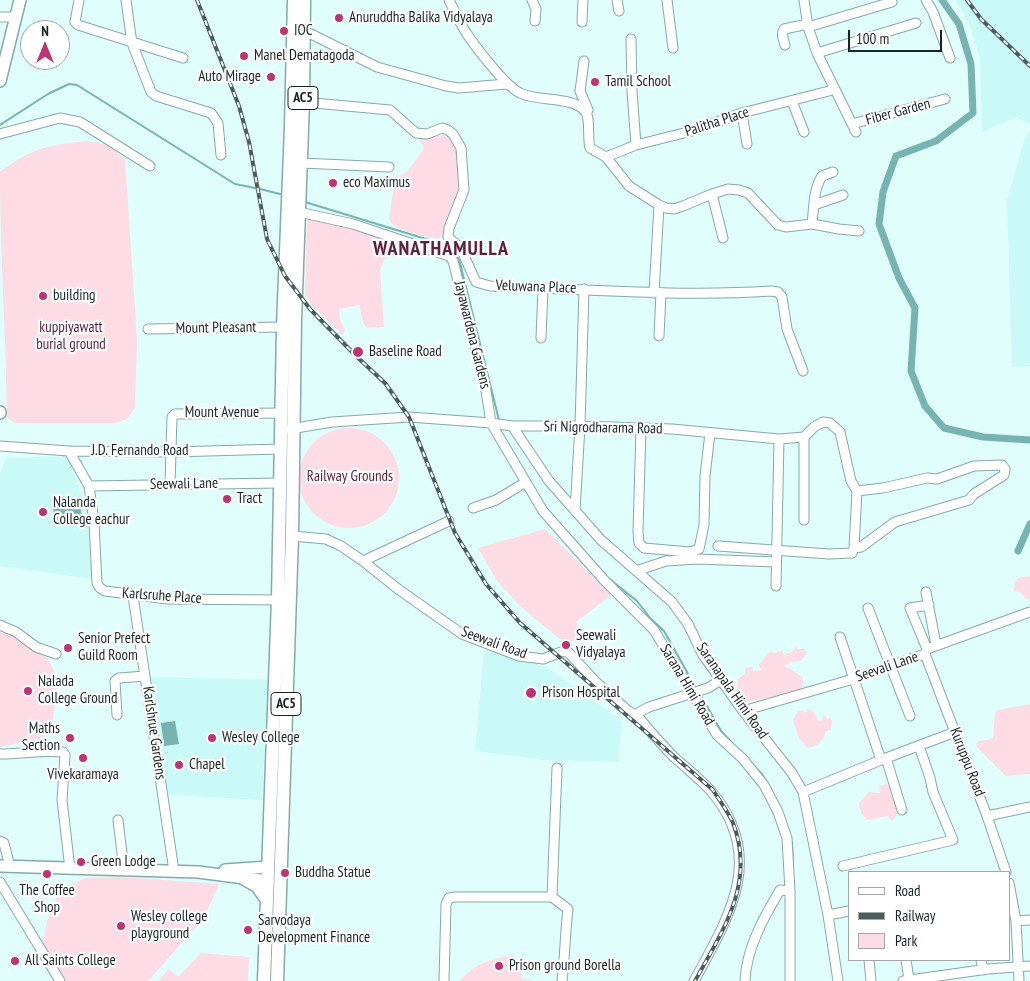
<!DOCTYPE html>
<style>
body{margin:0}
#map{position:relative;width:1030px;height:981px;overflow:hidden;background:#dffefc;font-family:"PT Sans Narrow",sans-serif}
canvas{display:block}
.legend{position:absolute;left:848px;top:871px;width:162px;height:90px;box-sizing:border-box;background:#fff;border:1px solid #a2a8a7;margin:0;padding:6px 9px;list-style:none;font-size:15px;color:#162524}
.legend li{display:flex;align-items:center;gap:10px;height:25px}
.legend b{width:25px;border:1px solid #a2a8a7}
.north{position:absolute;left:20px;top:20px;width:50px;height:50px;box-sizing:border-box;background:#fff;border:1px solid #a2a8a7;border-radius:50%;rotate:0deg;font-size:14px;font-weight:700;line-height:20px;text-align:center;color:#162524}
.north::after{content:'';display:block;margin:auto;width:18px;height:22px;background:#bd3472;clip-path:polygon(50% 0,100% 100%,50% 72%,0 100%)}
.scale{position:absolute;left:848px;top:30px;width:94px;height:22px;box-sizing:border-box;border:2px solid #162524;border-top:0;padding-left:6px;font-size:15px;line-height:18px;white-space:nowrap;color:#162524;-webkit-text-stroke:4px #fff;paint-order:stroke}
</style>
<div id="map">
<canvas width="1030" height="981"></canvas>
<ul class="legend">
<li><b style="height:6px;background:#fff"></b>Road</li>
<li><b style="height:6px;background:#4a5d5c"></b>Railway</li>
<li><b style="height:14px;background:#fddce6"></b>Park</li>
</ul>
<div class="north">N</div>
<div class="scale">100 m</div>
</div>
<script>
const ctx = document.querySelector('canvas').getContext('2d');
ctx.lineJoin = 'round';
function fillPath(path, color) { ctx.fillStyle = color; ctx.fill(path, 'evenodd'); }
function trace(path, color, width, dash) { ctx.strokeStyle = color; ctx.lineWidth = width; ctx.lineCap = dash ? 'butt' : 'round'; ctx.setLineDash(dash || []); ctx.stroke(path); }
function write(font, color, halo, rows, align = 'center') {
  ctx.font = font + ' "PT Sans Narrow",sans-serif'; ctx.lineWidth = 4.5; ctx.setLineDash([]); ctx.textBaseline = 'middle'; ctx.strokeStyle = halo; ctx.fillStyle = color; for (const [text, x, y, turn = 0] of rows) {
    ctx.save(); ctx.translate(x, y); ctx.rotate((+turn || 0) * Math.PI / 180); ctx.textAlign = isNaN(turn) ? turn : align; if (halo) ctx.strokeText(text, 0, 0); ctx.fillText(text, 0, 0); ctx.restore();
  }
}
fillPath(new Path2D(`
 M955,0H1030V124L1016,117L982,132L980,59L969,22Z
 M1030,130V366L1012,367L1007,200L1025,138Z
 M68,456L81,494L90,531L92,579L0,566V473L6,458Z
 M484,651L514,656L548,668L617,717L622,722L618,762L546,760L475,751Z
 M148,677L268,680L262,800L168,795Z`), '#c9faf7');
fillPath(new Path2D(`
 M449,134L459,151L462,191L444,235L438,239C425,236 393,231 389,219L395,177L406,173L424,149L423,145L419,141L422,138Z
 M87,141L109,145L125,159L137,340L135,408L127,419L115,423H15L7,418C6,335 0,254 0,172C32,148 48,145 87,141Z
 M310,217L366,231L410,248L409,252L384,259L380,270L384,327L367,328L363,322L359,305L339,309L340,320L345,330L343,335L311,305L305,294L307,220Z
 M299 478a50 50 0 1 1 100 0a50 50 0 1 1-100 0Z
 M545,529L611,595L576,622L582,634L567,645L521,607L497,581L478,548Z
 M1030,576V600L1024,598L1022,593L1014,591L1015,581L1018,578Z
 M0,630C19,637 47,650 54,671C60,688 54,712 51,729L41,738L0,747Z
 M797,646V649H805L807,653L801,661L790,662L784,667L789,668L802,677L804,683L802,685V691L746,702L737,692L738,679L745,674V668L752,667L753,671L761,670L759,665L770,651L775,653L782,651L784,655L792,652Z
 M1030,704V774L1006,776L977,747L976,743C981,739 987,742 993,738L995,713L998,710Z
 M807,709C814,711 816,715 818,720L821,721L824,715L828,719L830,717L832,721L831,730L826,731C823,742 819,745 808,748L799,739L793,720L798,711L803,710L805,713Z
 M886,784L889,786L898,798L896,817L892,821L887,816L869,820C862,816 860,812 859,803L869,792L880,793L879,786Z
 M122,877L219,884L204,918L148,981H62L42,947L47,922L59,891L85,878Z
 M201,953L249,957L248,981H158L169,969L178,977Z
 M509,956L522,960L521,978L535,981H460C474,964 488,960 509,956Z`), '#fddce6');
fillPath(new Path2D(`
 M80,502L82,520L54,522L53,504Z
 M175,721L179,744L164,746L161,723Z`), '#77b4b1');
trace(new Path2D(`
 M0,125L48,94L69,84L77,85L235,184L255,188
 M260,189L284,195
 M305,202L439,243L454,250L460,263L499,420
 M572,537L607,577L637,601L650,618L664,631L696,688
 M700,694L721,731L733,744
 M752,764L762,774L766,781
 M792,843L793,863`), '#77b4b1', 2);
trace(new Path2D(`
 M942,0L959,24L971,64L973,113L936,141L896,156L883,192L879,224L899,278L915,308L911,371L925,406L944,428L983,437L1030,440
 M1018,551L1030,524`), '#77b4b1', 7);
const minor = new Path2D(`
 M79,0L75,22L78,25L183,58
 M126,0L132,43L151,92L156,96L211,113L218,123L221,155
 M449,0C454,10 459,21 465,31C474,45 505,86 520,93C537,102 573,96 585,111C591,118 587,138 590,148L606,157L629,186L659,205L666,208L674,209L683,206L712,194L728,189L739,190L748,193L778,225L786,227L812,224L839,229L859,231
 M532,0L536,9L535,21
 M617,0L619,11
 M667,0L673,48
 M804,0L808,27L817,53L856,132
 M926,0L933,12L950,58
 M0,17H16
 M582,22L583,0
 M808,27L892,2
 M304,32L311,34L377,67L446,86L459,88L506,84
 M631,39L632,91L636,145
 M785,45C783,39 781,34 784,29L808,24
 M817,53L916,23
 M584,61L580,91L588,110
 M792,101L804,132
 M303,102L390,110L416,133L427,134L442,128L448,130L453,134L461,148L464,190L449,228L448,237L461,249L476,282L490,286C584,289 678,297 771,291L778,292L782,297L787,329L803,371
 M742,113L747,144
 M852,124L945,99
 M0,134L60,118L80,122L150,166
 M606,157L636,145L692,131L742,113L829,91
 M301,163L389,167
 M712,194L723,238
 M814,205L843,195
 M299,212L353,224L449,256L453,261L486,391L491,423L543,511L604,580L654,630L717,735L743,759L764,785L778,812L787,838L790,891V981
 M812,224C814,208 813,190 822,176L833,172
 M654,293L659,205
 M148,329L283,327
 M659,336L661,293
 M541,338L543,288
 M512,426L549,481L601,540L672,602L688,624L703,655L743,711L792,773L803,792L828,915L838,981
 M641,428L638,532L639,543L644,548L690,552L699,549L704,525L705,476L710,433
 M290,429L332,422L409,417L491,423L512,426H580L672,429L779,439L776,586
 M804,437V520
 M0,446L69,451L171,452L281,449
 M69,451L89,486L94,522L97,583L100,588L105,591L168,599L278,600
 M170,484L172,417L175,414L282,413
 M89,486L279,483
 M473,508L496,500L526,482
 M575,511L580,426L584,289
 M292,536L326,539L341,546L363,561L398,589L462,634L519,656L543,659L564,651L569,653L595,681L626,709L633,714H636L649,707L708,688L721,680
 M718,546L829,554L852,553L854,548L857,491L851,481L840,432L830,423L823,422L814,427L804,437L779,439
 M854,548L861,547L895,522L969,500L974,494L1004,475L1005,469L1002,465L974,466L937,479L927,478L883,488L857,491
 M363,561L449,521
 M636,571L666,561L698,559L776,562
 M926,592L936,645
 M133,596L174,871
 M868,608L910,716
 M0,625L16,632L36,647L56,654
 M840,637L881,760
 M927,649L910,608L929,605
 M925,654L987,816L1006,872
 M743,711L853,679L925,654L927,649L1030,612
 M636,714C648,729 660,743 674,757C686,768 700,779 711,791C767,857 729,917 694,981
 M117,715L115,681L119,678L145,676
 M0,754C21,754 41,750 63,752L65,755L62,800L70,869
 M886,758L902,810
 M557,768L552,897L568,909C565,933 565,957 562,981
 M803,792L881,760L955,732
 M987,816L1030,807
 M118,820L124,870
 M0,841L4,843L10,867
 M843,866L953,840L933,792L930,778L919,746
 M0,882L60,981
 M1009,883L1016,921L1019,981
 M828,915L849,911
 M1016,921L1030,920
 M869,960L871,981
 M906,960L909,980
 M981,960L983,970
 M444,981L446,904L449,898L455,897H552
 M745,981C746,949 764,917 780,890L790,891
 M903,981L988,969L1030,966`);
const major = new Path2D(`
 M0,81L20,0
 M0,412V413
 M0,866L198,872L268,881
 M225,870L268,867`);
const highway = new Path2D(`
 M243,878L257,886L267,900
 M264,981L278,600L283,327L291,127L294,0
 M277,981L292,536L295,320L303,102L304,0`);
trace(minor, '#85aaa8', 11);
trace(major, '#85aaa8', 14);
trace(highway, '#85aaa8', 15);
trace(minor, '#fff', 9);
trace(major, '#fff', 11);
trace(highway, '#fff', 12);
const rail = new Path2D(`
 M197,0L239,106L249,142L267,239L285,276L310,309L356,356L385,383L409,417L455,533L486,584L520,623L713,790C719,800 728,811 733,823C756,883 723,930 695,981
 M967,0L981,19L1030,66`);
trace(rail, '#4a5d5c', 4);
trace(rail, '#fff', 2, [5.5]);
for (const [x, y, r, color] of [
 [339,18,5,"#bd3472"],
 [284,31,5,"#bd3472"],
 [244,56,5,"#bd3472"],
 [271,77,5,"#bd3472"],
 [595,82,5,"#bd3472"],
 [333,183,5,"#bd3472"],
 [43,296,5,"#bd3472"],
 [358,352,6,"#bd3472"],
 [227,499,5,"#bd3472"],
 [43,512,5,"#bd3472"],
 [566,645,5,"#bd3472"],
 [68,648,5,"#bd3472"],
 [28,691,5,"#bd3472"],
 [531,693,6,"#bd3472"],
 [70,738,5,"#bd3472"],
 [212,738,5,"#bd3472"],
 [83,758,5,"#bd3472"],
 [179,765,5,"#bd3472"],
 [81,862,5,"#bd3472"],
 [285,873,5,"#bd3472"],
 [47,874,5,"#bd3472"],
 [121,926,5,"#bd3472"],
 [248,930,5,"#bd3472"],
 [15,961,5,"#bd3472"],
 [499,966,5,"#bd3472"]
]) { const dot = new Path2D(); dot.arc(x, y, r, 0, 2 * Math.PI); ctx.fillStyle = color; ctx.fill(dot); trace(dot, '#fff', 2); }
for (const [x, y, w] of [
 [303,98,30],
 [286,704,30]
]) { const box = new Path2D(); box.roundRect(x - w / 2, y - 11.5, w, 23, 4); ctx.fillStyle = '#fff'; ctx.fill(box); trace(box, '#162524', 1); }
write('bold 14px', '#162524', null, [
 ["AC5",303,98],
 ["AC5",286,704]
]);
write('15px', '#162524', '#fff', [
 ["Anuruddha Balika Vidyalaya",349,18],
 ["IOC",294,31],
 ["Manel Dematagoda",254,56],
 ["Auto Mirage",261,77,"right"],
 ["Tamil School",605,82],
 ["eco Maximus",343,183],
 ["building",53,296],
 ["Baseline Road",369,352],
 ["Tract",237,499],
 ["Nalanda",53,503],
 ["College eachur",53,520],
 ["Seewali",576,636],
 ["Vidyalaya",576,653],
 ["Senior Prefect",78,639],
 ["Guild Room",78,656],
 ["Nalada",38,682],
 ["College Ground",38,699],
 ["Prison Hospital",542,693],
 ["Maths",60,729,"right"],
 ["Section",60,746,"right"],
 ["Wesley College",222,738],
 ["Chapel",189,765],
 ["Vivekaramaya",83,775,"center"],
 ["Green Lodge",91,862],
 ["Buddha Statue",295,873],
 ["The Coffee",47,891,"center"],
 ["Shop",47,908,"center"],
 ["Wesley college",131,917],
 ["playground",131,934],
 ["Sarvodaya",258,921],
 ["Development Finance",258,938],
 ["All Saints College",25,961],
 ["Prison ground Borella",509,966]
], 'left');
write('15px', '#162524', '#fff', [
 ["Fiber Garden",898,112,-15],
 ["Palitha Place",717,122,-18],
 ["Veluwana Place",536,287,2],
 ["Mount Pleasant",216,328,-1],
 ["Jayawardena Gardens",472,335,76],
 ["Mount Avenue",222,413],
 ["Sri Nigrodharama Road",603,428,1],
 ["J.D. Fernando Road",140,451],
 ["Seewali Lane",184,484,-1],
 ["Karlsruhe Place",162,596,4],
 ["Seewali Road",494,643,20],
 ["Seevali Lane",887,667,-19],
 ["Sarana Himi Road",687,685,59],
 ["Saranapala Himi Road",732,691,55],
 ["Karlshrue Gardens",154,733,82],
 ["Kuruppu Road",967,762,69]
]);
write('15px', '#5b1e37', '#fff', [
 ["kuppiyawatt",71,328],
 ["burial ground",71,345],
 ["Railway Grounds",350,477]
]);
ctx.letterSpacing = '1px';
write('bold 20px', '#601e3a', '#fff', [
 ["WANATHAMULLA",441,249]
]);
ctx.letterSpacing = '0px';
</script>
